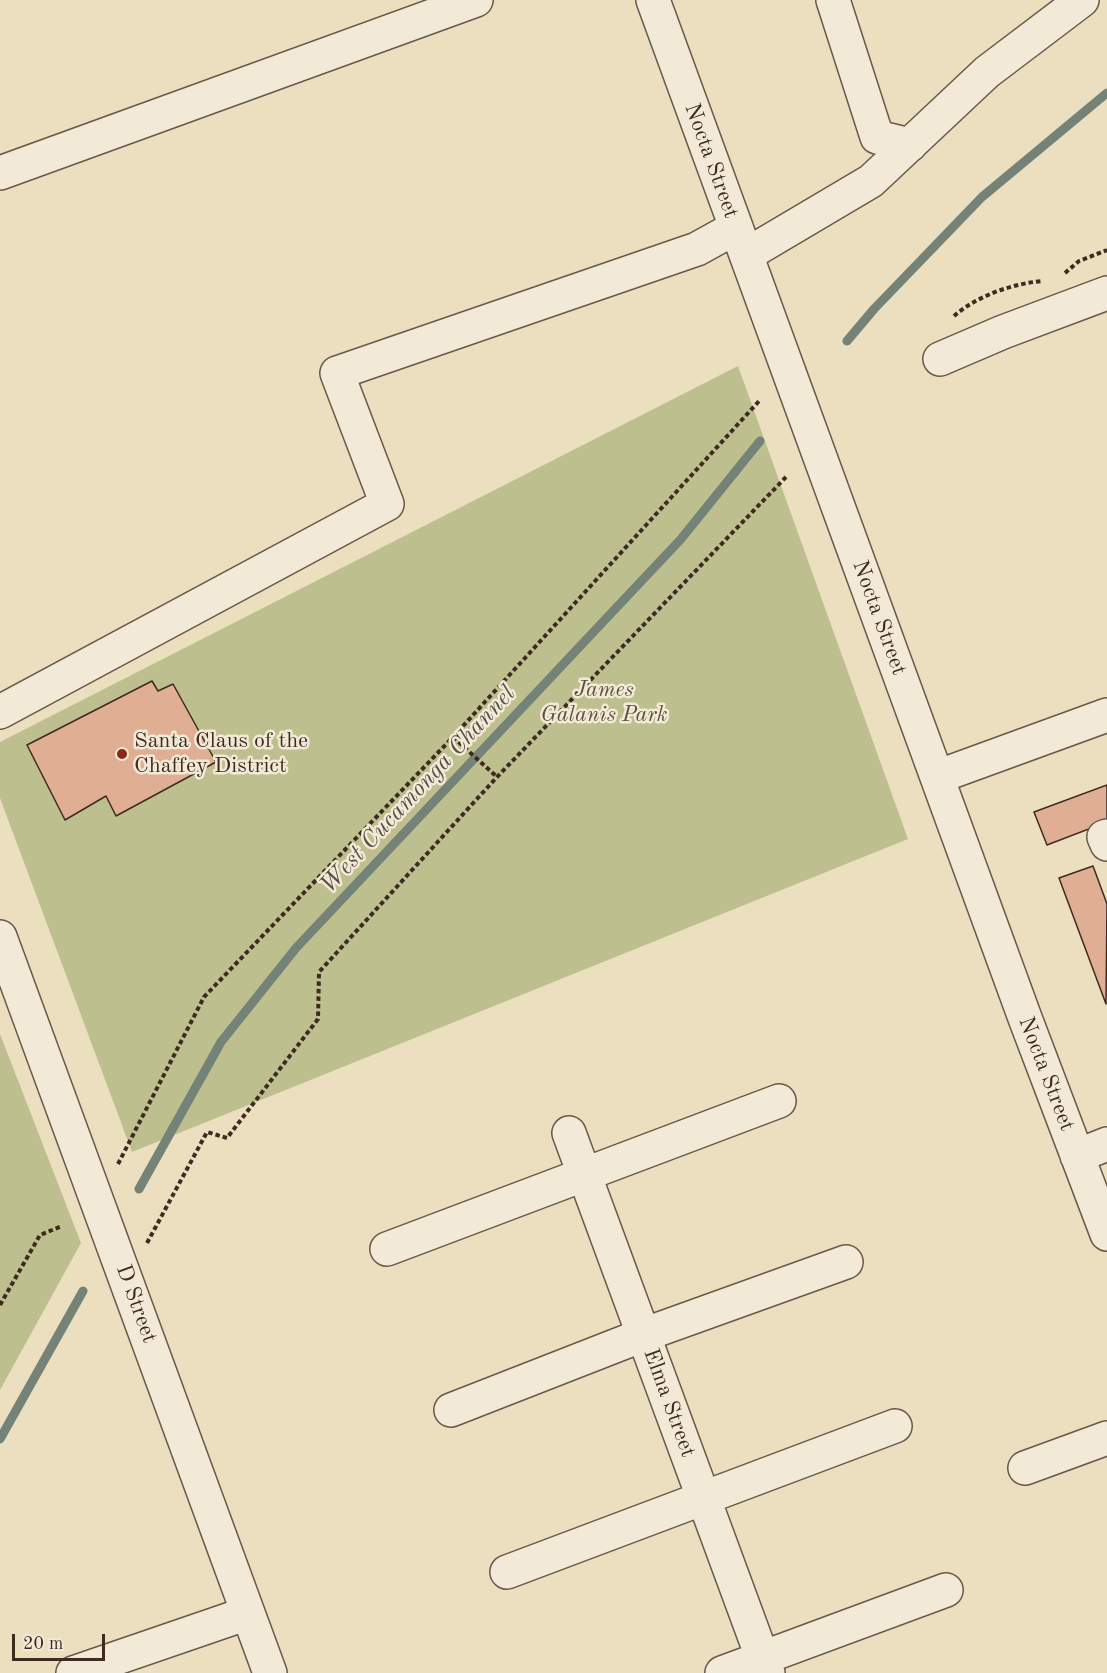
<!DOCTYPE html>
<style>
body{margin:0}
#map{position:relative;width:1107px;height:1673px;overflow:hidden;background:#ebdfc0;font-family:"Old Standard TT",serif}
canvas{display:block}
.scale{position:absolute;left:12px;top:1634px;width:93px;height:27px;box-sizing:border-box;border:3px solid #3f2a21;border-top:0;padding-left:8px;font-size:18px;line-height:21px;white-space:nowrap;color:#3f2a21;-webkit-text-stroke:4px #f2ead6;paint-order:stroke}
</style>
<div id="map">
<canvas width="1107" height="1673"></canvas>
<div class="scale">20 m</div>
</div>
<script>
const ctx = document.querySelector('canvas').getContext('2d');
ctx.lineJoin = 'round';
function fillPath(path, color) { ctx.fillStyle = color; ctx.fill(path, 'evenodd'); }
function trace(path, color, width, dash) { ctx.strokeStyle = color; ctx.lineWidth = width; ctx.lineCap = dash ? 'butt' : 'round'; ctx.setLineDash(dash || []); ctx.stroke(path); }
function write(font, color, halo, rows, align = 'center') {
  ctx.font = font + ' "Old Standard TT",serif'; ctx.lineWidth = 5; ctx.setLineDash([]); ctx.textBaseline = 'middle'; ctx.strokeStyle = halo; ctx.fillStyle = color; for (const [text, x, y, turn = 0] of rows) {
    ctx.save(); ctx.translate(x, y); ctx.rotate((+turn || 0) * Math.PI / 180); ctx.textAlign = isNaN(turn) ? turn : align; if (halo) ctx.strokeText(text, 0, 0); ctx.fillText(text, 0, 0); ctx.restore();
  }
}
fillPath(new Path2D(`
 M738,366L908,839L132,1152L0,798V742Z
 M0,1034L81,1243L0,1390Z`), '#bdc08e');
trace(new Path2D(`
 M847,341L874,309L982,197L1107,93
 M139,1189L221,1042L296,948L681,539L760,441
 M0,1439L83,1291`), '#748278', 9);
const building = new Path2D(`
 M152,681L158,691L173,684L216,762L116,816L106,796L65,820L27,745Z
 M1107,785V822L1047,845L1034,812Z
 M1093,866L1107,904L1106,1004L1059,878Z`);
fillPath(building, '#e0ae93');
trace(building, '#3f2a21', 1.5);
const minor = new Path2D(`
 M653,0L1025,1018L1107,1234
 M833,0L877,137L910,145
 M0,173L476,0
 M746,255L871,181L987,72L1082,0
 M940,359L1003,332L1107,293
 M0,712L387,504L337,373L697,249L735,228
 M937,777L1107,715
 M1107,836L1104,837L1107,844
 M0,937L270,1673
 M569,1133L768,1673
 M1077,1156L1107,1144
 M387,1249L779,1101
 M451,1410L643,1335L846,1262
 M1025,1468L1107,1438
 M507,1572L895,1426
 M73,1673L248,1613
 M722,1673L946,1590`);
trace(minor, '#6a5749', 36);
trace(new Path2D(`
 M1065,273L1079,261L1107,250
 M954,316C977,296 1011,284 1042,281
 M453,737L497,777
 M118,1164L204,997L453,737L760,400
 M147,1243L207,1132L227,1138L318,1019L319,972L497,777L786,477
 M0,1305L40,1235L62,1226`), '#3f2a21', 4, [4.5, 3]);
trace(minor, '#f2ead6', 33);
for (const [x, y, r, color] of [
 [122,754,6,"#8f2418"]
]) { const dot = new Path2D(); dot.arc(x, y, r, 0, 2 * Math.PI); ctx.fillStyle = color; ctx.fill(dot); trace(dot, '#f2ead6', 2); }
write('22px', '#3f2a21', '#f2ead6', [
 ["Nocta Street",711,161,70],
 ["Nocta Street",879,618,70],
 ["Nocta Street",1046,1074,69],
 ["D Street",136,1304,70],
 ["Elma Street",669,1403,70]
]);
write('italic 22px', '#5e503c', '#f2ead6', [
 ["James",604,690],
 ["Galanis Park",604,715]
]);
write('22px', '#3f2a21', '#f2ead6', [
 ["Santa Claus of the",134,741],
 ["Chaffey District",134,766]
], 'left');
write('italic 24px', '#554f45', '#f2ead6', [
 ["West Cucamonga Channel",418,790,-47]
]);
</script>
